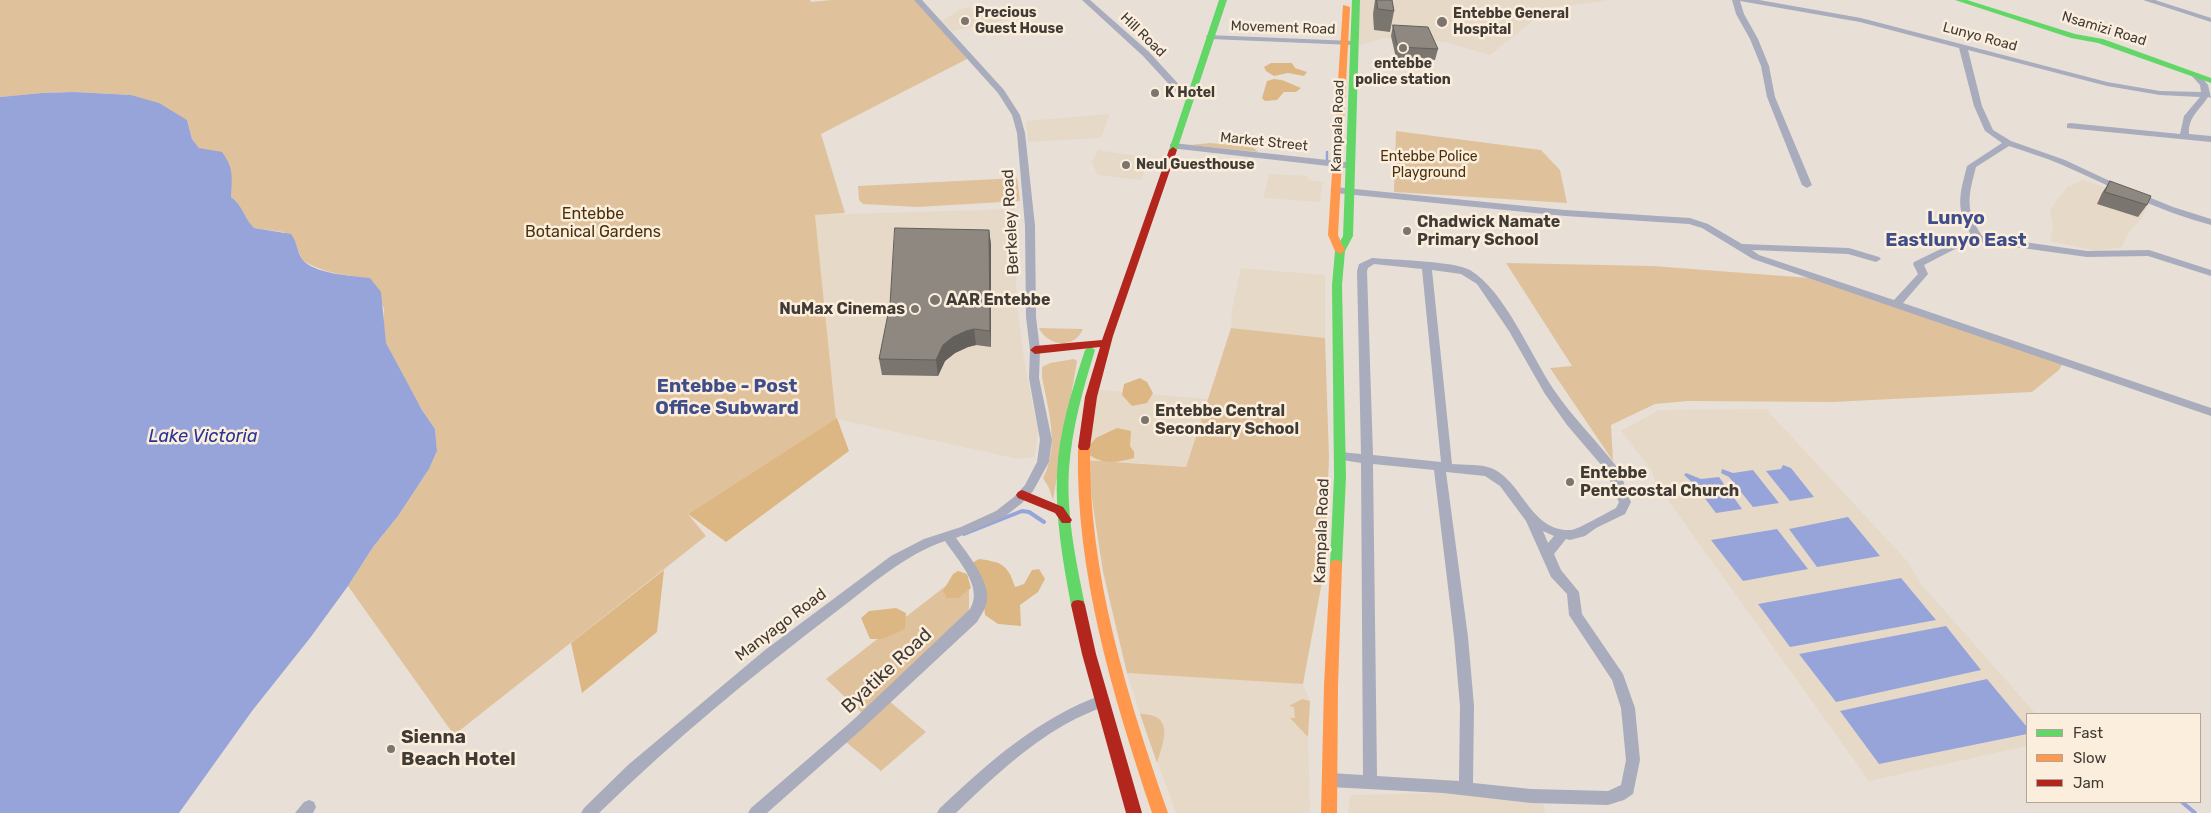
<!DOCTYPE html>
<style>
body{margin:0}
#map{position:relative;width:2211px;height:813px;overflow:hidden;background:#e8e0d7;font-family:Rubik,sans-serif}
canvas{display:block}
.legend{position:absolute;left:2026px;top:713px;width:175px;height:90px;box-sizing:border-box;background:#fceedd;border:1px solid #b1a69a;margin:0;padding:6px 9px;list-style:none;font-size:15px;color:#413b35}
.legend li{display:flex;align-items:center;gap:10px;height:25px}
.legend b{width:25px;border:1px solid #b1a69a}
</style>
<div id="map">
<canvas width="2211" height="813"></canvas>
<ul class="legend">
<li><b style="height:6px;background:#63d668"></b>Fast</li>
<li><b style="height:6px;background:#ff974d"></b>Slow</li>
<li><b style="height:6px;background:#b3261e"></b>Jam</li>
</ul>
</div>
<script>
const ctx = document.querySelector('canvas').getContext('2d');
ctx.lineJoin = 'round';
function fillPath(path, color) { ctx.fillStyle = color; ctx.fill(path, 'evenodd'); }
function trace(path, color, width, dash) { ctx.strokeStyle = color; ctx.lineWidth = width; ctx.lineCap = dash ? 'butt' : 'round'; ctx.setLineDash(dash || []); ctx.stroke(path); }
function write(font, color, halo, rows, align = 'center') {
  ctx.font = font + ' Rubik,sans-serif'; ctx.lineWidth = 5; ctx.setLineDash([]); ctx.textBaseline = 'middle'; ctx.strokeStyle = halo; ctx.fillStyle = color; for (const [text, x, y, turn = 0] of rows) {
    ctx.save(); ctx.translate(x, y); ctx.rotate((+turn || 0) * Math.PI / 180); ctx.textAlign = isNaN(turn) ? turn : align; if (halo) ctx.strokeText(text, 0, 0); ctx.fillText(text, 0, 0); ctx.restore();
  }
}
fillPath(new Path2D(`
 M1357,0H1609L1585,4L1550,7L1490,55L1445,42L1385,38L1348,49Z
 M970,7L973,10H1005L1013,19L952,31L942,21L960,9Z
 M1110,114L1101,138L1028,142L1026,121Z
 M1098,150L1149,158L1141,180L1097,175L1092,162Z
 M1269,174L1308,176L1309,180L1323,182L1320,202L1263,198Z
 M2083,180L2098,185L2147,207L2142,218L2128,233L2122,247L2096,251L2050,241L2053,226L2050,210L2067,187Z
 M1014,209L1017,304L1024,359L1038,431L1035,457L1018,459L836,419L815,215Z
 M1241,268L1325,275V338L1231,328L1232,309Z
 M1091,389L1208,399L1186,467L1085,459Z
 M1766,409L1907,561L1921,584L2036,714H2027V746L1869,781L1655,482L1652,471L1621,431L1659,410Z
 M1127,673L1250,677L1303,684L1310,701L1308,737L1310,813H1176L1140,714Z
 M1442,793L1543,800L1545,813H1348L1350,795Z`), '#e7d9c8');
fillPath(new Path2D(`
 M0,0H810L811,2L831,0H917L967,59L821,134L845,213L815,215L836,419L688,514L706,536L454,735L348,586L373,547L398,516L429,469L437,451L435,429L422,410L385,343L383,326L384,309L370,278C346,276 323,273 302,260L293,237L283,232L254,228C244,219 242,204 231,197V190L192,139L187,120L131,95L74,92L42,93L0,97Z
 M1396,131L1541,150L1560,170L1567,203L1394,192Z
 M1210,143L1253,147L1258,152L1190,145Z
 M1017,178L1020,201L917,207L863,204L859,200L858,186Z
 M1506,263L1653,266L1823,279L2063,363L2059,370L2032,392L1833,402L1687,401L1655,404L1611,425L1613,461L1550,368L1572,366Z
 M1039,328L1083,329C1075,349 1048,347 1039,328Z
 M1231,328L1325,338L1329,458L1324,571L1303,684L1127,673L1103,572L1086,460L1186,467Z
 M1074,359L1077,361L1053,500L1049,488L1043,478C1060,446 1048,410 1042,377V367L1050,363Z
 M961,574L969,589V615L863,714L826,679Z
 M1302,699L1310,701L1308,737L1290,718H1295L1294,707L1289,706Z
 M889,701L926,732L881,771L846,742Z
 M1140,714C1174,714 1165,739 1157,763Z`), '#dfc29c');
fillPath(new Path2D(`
 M1271,63H1292L1295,68L1307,72L1304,76L1288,73L1274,76L1266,71L1264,67Z
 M1274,79L1282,80L1301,88L1296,92H1284L1277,100L1265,101L1262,98L1267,81Z
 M1140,378L1147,382L1153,393L1147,403L1132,406L1122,395L1124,384Z
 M837,418L849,451L726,542L688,514Z
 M1117,428L1131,431L1130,446L1134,452V458C1116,463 1098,466 1085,450L1096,438Z
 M979,559C1001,562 1008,564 1015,587L1024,584L1032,570L1039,569L1045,579L1038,592L1020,605L1021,626L998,624L985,615L984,605L970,564Z
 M664,570L657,632L582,693L571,643Z
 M958,571L967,574L971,588L958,598H947L943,591L953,574Z
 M896,608L906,613L905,629L883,639H870L861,618L869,611Z`), '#dcb783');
fillPath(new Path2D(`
 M74,92L131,95L159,103L187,120L192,139L199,148L222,152C234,168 232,177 231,197C242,204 244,218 254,228L291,234C297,241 297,252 302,259C313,274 353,276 370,278L381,292L386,343L422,410L435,429L437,451L429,469L398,516L373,547L348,586L310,638L252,711L179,813H0V97L42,93Z
 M1783,465L1791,468L1814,497L1790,501L1766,471L1781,469Z
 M1722,469L1733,473L1753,470L1779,503L1753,507L1729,477L1721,473Z
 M1686,473L1701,479L1719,477L1742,509L1716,513L1694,484L1684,475Z
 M1848,517L1880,556L1817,567L1789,529Z
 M1777,529L1808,569L1743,581L1711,540Z
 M1901,578L1936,620L1790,647L1758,604Z
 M1946,626L1981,670L1836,702L1799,654Z
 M1987,679L2027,727V734L1879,764L1840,711Z`), '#97a4da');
trace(new Path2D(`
 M1327,152V160`), '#97a4da', 2.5);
trace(new Path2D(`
 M964,534L1022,511L1029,512L1044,522
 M2182,802L2195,813`), '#97a4da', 4);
fillPath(new Path2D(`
 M914,0H922L1004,90L1020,115L1025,133L1035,226L1036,317L1040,350L1039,378L1052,440L1049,462L1033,491L1022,503L1004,517L956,538C967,553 990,581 987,601C986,608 981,615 977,622L862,729L767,813H748L751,808L852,721L970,609C984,587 957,559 945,541C904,555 870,586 837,611C754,674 674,740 599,813H581L584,808L628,765L765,650L891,556L924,539L961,527L996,511L1014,497L1025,485L1037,462L1040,440L1029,378L1030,350L1026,317L1025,226L1017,133L1012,115L998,93Z
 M1082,0H1090L1149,52L1183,89V93H1177L1143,56Z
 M1732,0H1759L1861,18L2107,82L2160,91L2201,92L2200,85L2191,75L2198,73L2208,85L2211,98L2208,97C2199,111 2188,117 2189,134L2211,136V142L2067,128V124L2070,123L2180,134L2184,116L2200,97L2160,95L2107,86L1968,50L1982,106L1993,130L2011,141L2065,160L2114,183L2173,207L2211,219V225C2158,211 2110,186 2060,164C2044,157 2026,152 2009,146L1976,167C1968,197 1965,210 1982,236L2087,251L2149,250L2211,270V276L2148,256L2087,257L1979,242L1953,250L1924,265L1928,274L1903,303L2211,408V416L1753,259L1702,228L1689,224L1565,216L1335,193L1330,190L1335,187L1565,210L1690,218L1708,224L1742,244L1849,248L1879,257L1881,259L1876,262L1848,254L1752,250L1759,255L1894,300L1918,274L1913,264L1914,262L1947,246L1973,238C1955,209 1959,197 1967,166L2002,143L1985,131L1974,106L1959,48L1860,22L1740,1L1744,14L1758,39L1769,66L1775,97L1812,185L1807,188L1802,185L1767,97L1761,66L1750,39L1736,14Z
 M2143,0H2155L2211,18V22Z
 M1207,35L1353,41L1357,43L1353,45L1210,39L1206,37Z
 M1173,143L1346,162L1350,165L1346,168L1170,148V144Z
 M1372,258C1393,260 1454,261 1470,270C1505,291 1531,356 1554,390C1573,418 1597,441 1617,467C1624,477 1625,491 1631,502L1625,514L1596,528L1585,536L1570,540L1566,539L1554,554L1561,570L1579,592L1582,614L1623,674L1635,708L1640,760L1633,794L1624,800L1608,805L1531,803L1443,793L1330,787L1325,785L1323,780L1325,775L1330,773L1363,775L1361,463L1336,459L1334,456L1336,453L1340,452L1361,454L1357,271L1359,264ZM1374,264L1422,269L1441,462L1373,455L1367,271L1368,268ZM1432,270L1461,274L1477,284L1509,331L1545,394L1567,425L1608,473L1613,491L1619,502L1616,508C1608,512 1577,530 1571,530C1530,532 1523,481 1491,468C1480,464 1464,465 1452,464ZM1373,464L1434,470L1454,637L1460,706L1459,781L1377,776ZM1446,472L1485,476L1500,486L1526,521L1551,577L1567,594L1569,615L1612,680L1621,708L1626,760L1621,785L1608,791L1531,789L1473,783L1474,706L1468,637ZM1543,531L1554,536L1548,543Z
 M1102,695L1107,697L1109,701L1107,705C1093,711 1078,717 1064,725C1024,748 989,781 956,813H937L940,808C989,762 1038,718 1102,695Z
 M309,800L314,802L316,807L313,813H295L304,802Z`), '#a8acbc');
fillPath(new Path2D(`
 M1219,0H1227L1177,150L1173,153L1170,152L1169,150Z
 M1352,0H1360L1353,236L1345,251L1342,285L1346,476L1342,565L1341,569L1336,570L1331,569L1330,565L1334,476L1332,285L1335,251L1343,236Z
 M1955,0H1967L2075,34L2103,39L2211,78V83L2098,43L2071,38Z
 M1090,346L1095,350C1083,389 1072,428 1069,469C1066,514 1076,561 1085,605L1083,609L1078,610L1073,609L1071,605C1063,562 1055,517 1057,473C1059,431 1072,390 1085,350Z`), '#63d668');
fillPath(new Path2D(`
 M1343,5L1350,7L1338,235L1345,251L1340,254L1335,251L1328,235Z
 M1084,443L1088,444L1090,447C1088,572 1127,696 1168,813H1152C1113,696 1075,572 1078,447L1080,444Z
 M1336,560L1341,561L1342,565L1338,686L1337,813H1321L1324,686L1330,565L1331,561Z`), '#ff974d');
fillPath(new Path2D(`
 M1173,147L1177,150L1113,336L1097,397L1090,447L1088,450H1080L1078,447L1085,397L1100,347L1035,354L1030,350L1035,346L1102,340L1169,150Z
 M1022,490L1063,507L1072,520L1070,523H1062L1055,513L1018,498L1016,495L1018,492Z
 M1078,600L1083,601L1085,605L1096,654L1142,813H1126L1082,654L1071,605L1073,601Z`), '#b3261e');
fillPath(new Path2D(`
 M1375,0H1392L1394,11L1390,32L1374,30L1373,14Z
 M1393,25L1438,49L1435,60L1396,58L1391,36Z
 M2110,181L2147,205L2138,217L2097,204L2102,193Z
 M989,230L991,245V347L976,345L968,347L955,353L945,361L938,376L882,375L879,359Z`), '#7a756f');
fillPath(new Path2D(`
 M989,230L991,245V347L990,331Z
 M974,329L976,345L968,347L955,353L945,361L938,376L936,360L943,345L953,337L966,331Z`), '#635f5a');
const building = new Path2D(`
 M1377,0H1392L1394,11L1378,9Z
 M1393,25L1428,27L1438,49L1398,47Z
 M2110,181L2151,196L2147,205L2105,192Z
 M895,228L989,230L990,331L974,329L966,331L953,337L943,345L936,360L879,359L890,304Z`);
fillPath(building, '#8e8881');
trace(building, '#635f5a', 1);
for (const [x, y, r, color] of [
 [965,21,5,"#7b756e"],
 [1442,22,6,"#7b756e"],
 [1403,48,5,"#7b756e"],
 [1155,93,5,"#7b756e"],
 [1126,165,5,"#7b756e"],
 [1407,231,5,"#7b756e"],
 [935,300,6,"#7b756e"],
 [915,309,5,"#7b756e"],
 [1145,420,5,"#7b756e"],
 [1570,482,5,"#7b756e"],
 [391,749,5,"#7b756e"]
]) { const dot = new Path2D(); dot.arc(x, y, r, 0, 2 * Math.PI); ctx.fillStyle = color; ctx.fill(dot); trace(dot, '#fceedd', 2); }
write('bold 14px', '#413b35', '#fceedd', [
 ["Precious",975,13],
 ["Guest House",975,29],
 ["Entebbe General",1453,14],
 ["Hospital",1453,30],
 ["entebbe",1403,64,"center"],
 ["police station",1403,80,"center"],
 ["K Hotel",1165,93],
 ["Neul Guesthouse",1136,165]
], 'left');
write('14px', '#413b35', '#fceedd', [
 ["Movement Road",1283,28,2],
 ["Nsamizi Road",2104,29,17],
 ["Hill Road",1143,35,44],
 ["Lunyo Road",1980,37,15],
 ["Kampala Road",1338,126,-88],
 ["Market Street",1264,142,6]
]);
write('14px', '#4a310c', '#fceedd', [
 ["Entebbe Police",1429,157],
 ["Playground",1429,173]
]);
write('16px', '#4a310c', '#fceedd', [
 ["Entebbe",593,214],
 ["Botanical Gardens",593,232]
]);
write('16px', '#413b35', '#fceedd', [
 ["Berkeley Road",1011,222,-93],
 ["Kampala Road",1322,531,-88],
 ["Manyago Road",781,625,-37]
]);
write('bold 16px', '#413b35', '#fceedd', [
 ["Chadwick Namate",1417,222],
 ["Primary School",1417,240],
 ["AAR Entebbe",946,300],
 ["NuMax Cinemas",905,309,"right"],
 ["Entebbe Central",1155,411],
 ["Secondary School",1155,429],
 ["Entebbe",1580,473],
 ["Pentecostal Church",1580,491]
], 'left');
write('italic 18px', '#293594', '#fceedd', [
 ["Lake Victoria",203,437]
]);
write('bold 19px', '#3f4d89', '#fceedd', [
 ["Lunyo",1956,219],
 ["Eastlunyo East",1956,241],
 ["Entebbe - Post",727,387],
 ["Office Subward",727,409]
]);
write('19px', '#413b35', '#fceedd', [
 ["Byatike Road",887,671,-43]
]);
write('bold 19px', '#413b35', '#fceedd', [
 ["Sienna",401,738],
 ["Beach Hotel",401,760]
], 'left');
</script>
